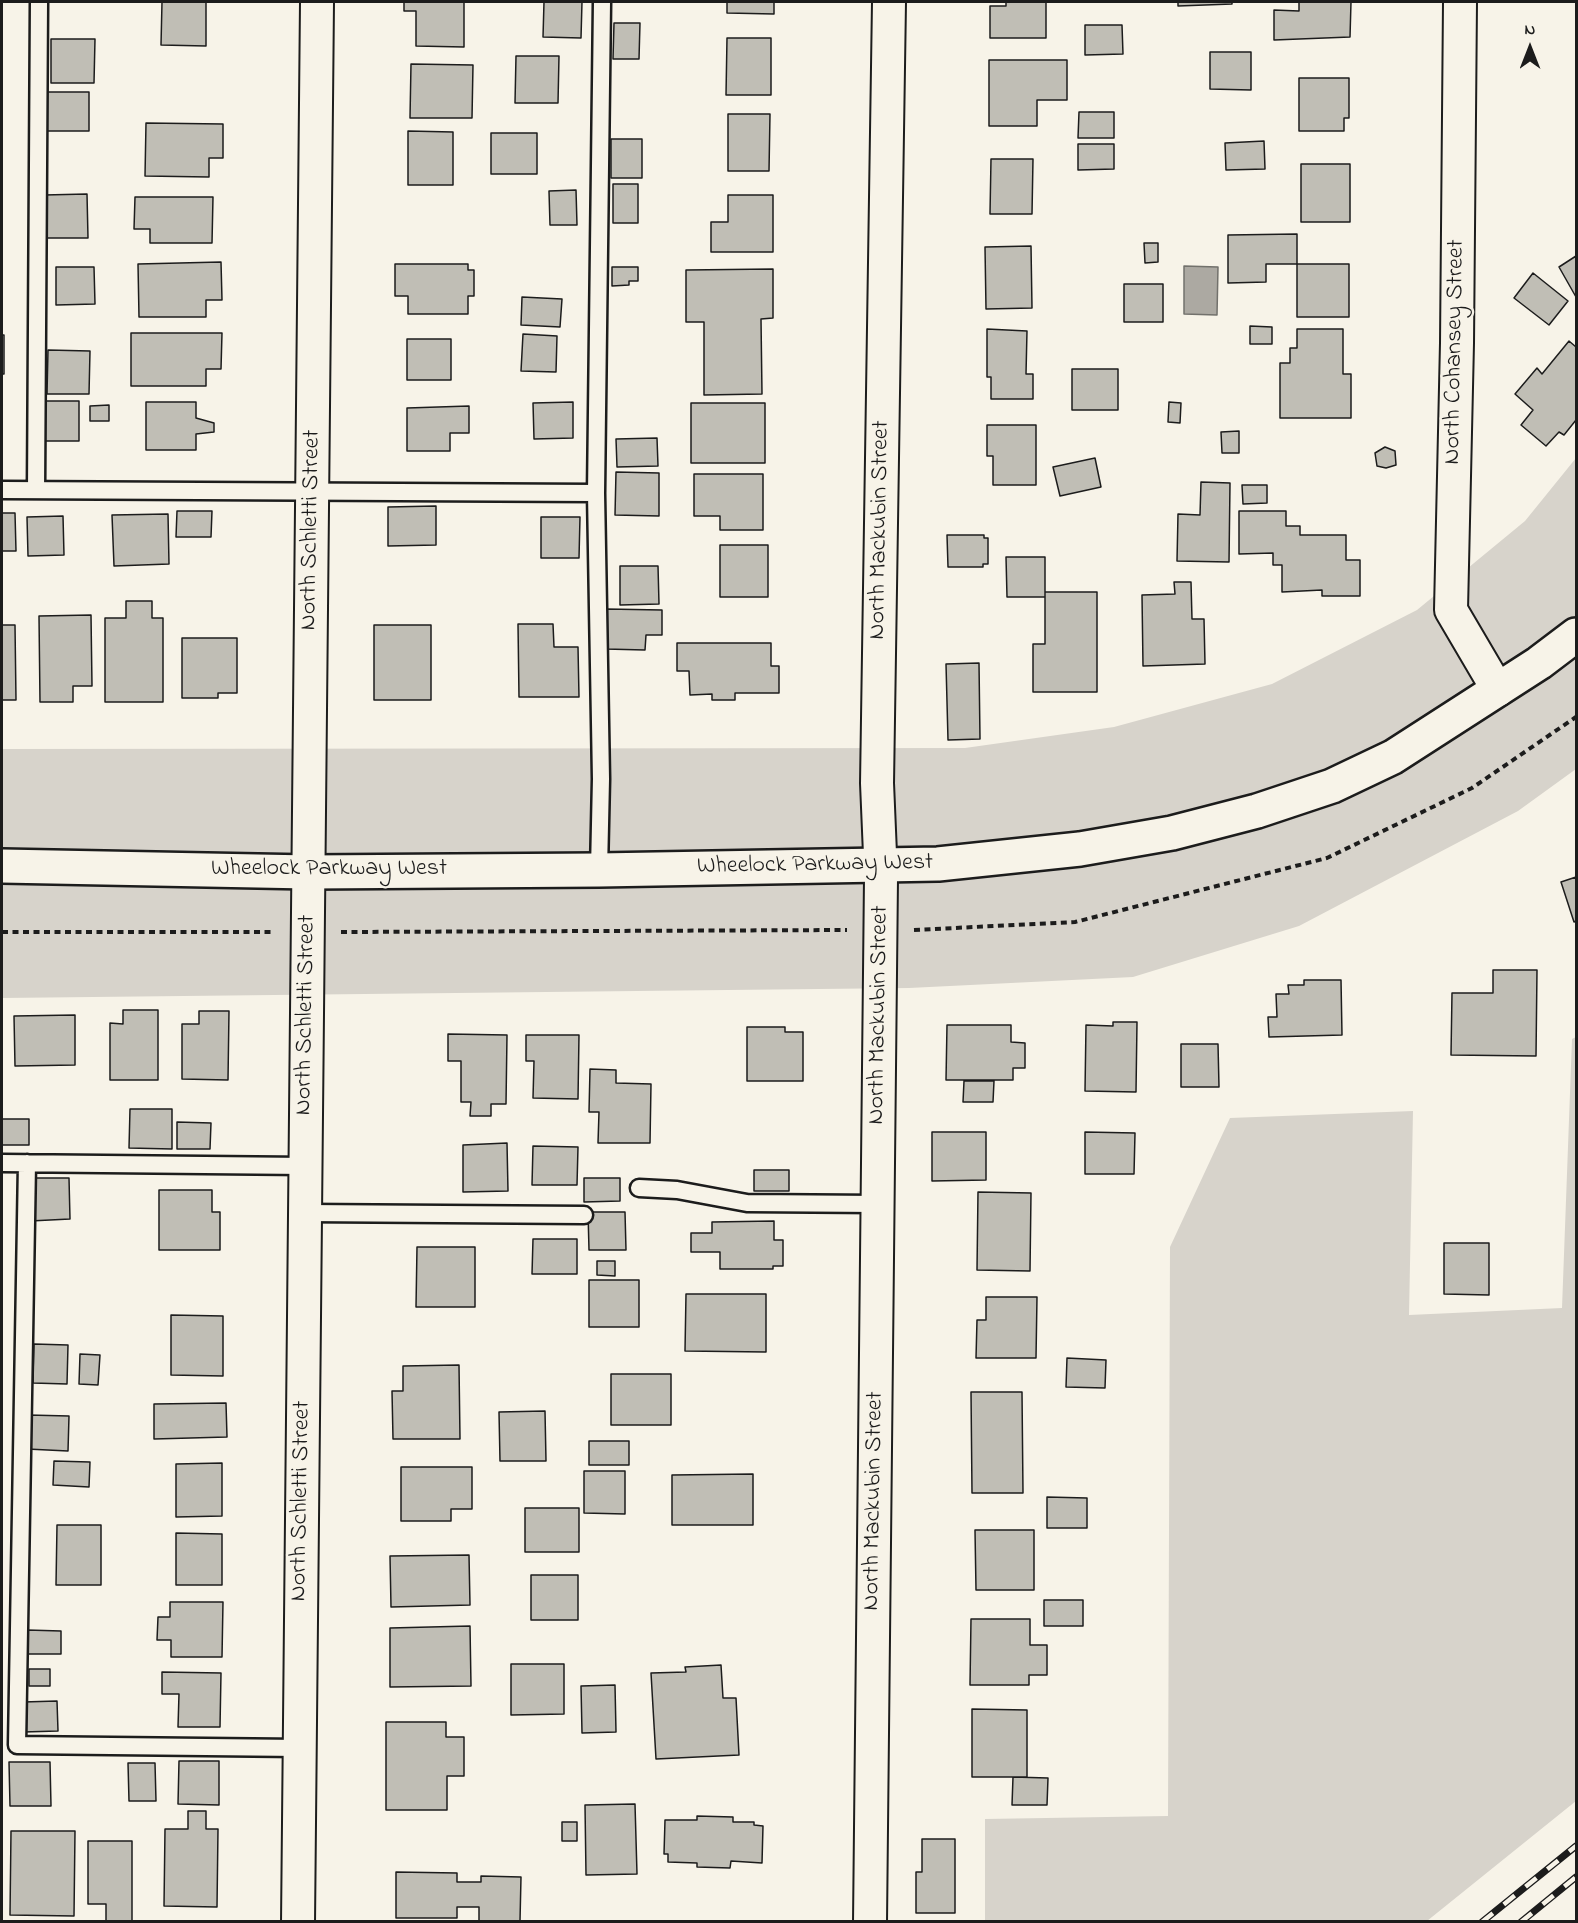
<!DOCTYPE html>
<style>
body{margin:0}
#map{position:relative;width:1578px;height:1923px;overflow:hidden;background:#f7f3e8;font-family:"Indie Flower",sans-serif}
canvas{display:block}
.frame{position:absolute;inset:0;border:3px solid #1c1c1c;pointer-events:none}
.north{position:absolute;left:1500px;top:18px;width:60px;height:60px;-webkit-text-stroke:4px #f7f3e8;paint-order:stroke;rotate:0deg;font-size:16px;font-weight:700;line-height:24px;text-align:center;color:#1c1c1c}
.north::after{content:'';display:block;margin:auto;width:21px;height:27px;background:#1c1c1c;clip-path:polygon(50% 0,100% 100%,50% 72%,0 100%)}
</style>
<div id="map">
<canvas width="1578" height="1923"></canvas>
<div class="frame"></div>
<div class="north">N</div>
</div>
<script>
const ctx = document.querySelector('canvas').getContext('2d');
ctx.lineJoin = 'round';
function fillPath(path, color) { ctx.fillStyle = color; ctx.fill(path, 'evenodd'); }
function trace(path, color, width, dash) { ctx.strokeStyle = color; ctx.lineWidth = width; ctx.lineCap = dash ? 'butt' : 'round'; ctx.setLineDash(dash || []); ctx.stroke(path); }
function write(font, color, halo, rows, align = 'center') {
  ctx.font = font + ' "Indie Flower",sans-serif'; ctx.lineWidth = 4.5; ctx.setLineDash([]); ctx.textBaseline = 'middle'; ctx.strokeStyle = halo; ctx.fillStyle = color; for (const [text, x, y, turn = 0] of rows) {
    ctx.save(); ctx.translate(x, y); ctx.rotate((+turn || 0) * Math.PI / 180); ctx.textAlign = isNaN(turn) ? turn : align; if (halo) ctx.strokeText(text, 0, 0); ctx.fillText(text, 0, 0); ctx.restore();
  }
}
fillPath(new Path2D(`
 M1576,458V769L1518,811L1299,926L1133,977L909,988L2,998V749L965,748L1114,727L1272,684L1417,610L1525,521Z
 M1576,1037V1801L1427,1921H985V1819L1168,1816L1170,1247L1230,1118L1413,1111L1409,1315L1562,1308L1572,1039Z`), '#d7d3cb');
const water = new Path2D(`
 M1184,266L1218,267L1217,315L1184,314Z`);
fillPath(water, '#aca9a2');
trace(water, '#72716c', 1.5);
const building = new Path2D(`
 M162,2H206V46L161,45Z
 M404,2H464V47L416,46V11H404Z
 M544,2H582L581,38L543,37Z
 M727,2H774V14L727,13Z
 M1006,2H1046V38H990V6H1006Z
 M1178,2H1232V4L1178,6Z
 M1299,2H1351L1350,37L1274,40V10L1299,11Z
 M614,23H640L639,59H613Z
 M1085,25H1122L1123,54L1085,55Z
 M727,38H771V95H726Z
 M51,39H95L94,83H51Z
 M1210,52H1251V90L1210,89Z
 M516,56H559L558,103H515Z
 M989,60H1067V100H1037V126H989Z
 M411,64L473,65L472,118H410Z
 M1299,78H1349V118H1344V131H1299Z
 M47,92H89V131H47Z
 M1079,112H1114V138H1078Z
 M728,114H770L769,171H728Z
 M146,123L223,124V158H209V177L145,176Z
 M408,131L453,132V185H408Z
 M491,133H537V174H491Z
 M611,139H642V178H611Z
 M1264,141L1265,169L1226,170L1225,143Z
 M1078,144H1114V169L1078,170Z
 M991,159H1033L1032,214H990Z
 M1301,164H1350V222H1301Z
 M613,184H638V223H613Z
 M576,190L577,225H550L549,191Z
 M87,194L88,238H44V195Z
 M728,195H773V252H711V222H728Z
 M135,197H213L212,243H150V229H134Z
 M1297,234V264H1266V282L1228,283V235Z
 M1144,243H1158V262L1145,263Z
 M1031,246L1032,308L986,309L985,247Z
 M1576,256V297L1559,267Z
 M221,262L222,300H206V317H139L138,264Z
 M395,264H468V270H474V296H468V314H408V296H395Z
 M1297,264H1349V317H1297Z
 M56,267H94L95,304L56,305Z
 M612,267H638V281H629V285L612,286Z
 M773,269V318L761,319L762,394L704,395V322H686V270Z
 M1533,273L1568,301L1549,325L1514,298Z
 M1124,284H1163V322H1124Z
 M522,297L562,299L560,327L521,325Z
 M1250,326L1272,327V344H1250Z
 M987,329L1027,331L1026,374H1033V399H991V377H987Z
 M1297,329H1343V374H1351V418H1280V363H1290V348H1297Z
 M131,333H222L221,369H206V386H131Z
 M523,334L557,336L556,372L521,371Z
 M2,335H4V374H2Z
 M407,339H451V380H407Z
 M1569,341L1576,347V420L1564,435L1559,432L1546,446L1521,425L1533,410L1515,394L1537,368L1542,374Z
 M48,350L90,351L89,394H47Z
 M1072,369H1118V410H1072Z
 M38,401H79V441H38Z
 M146,402H196V418L214,423V432L196,434V450H146Z
 M573,402V438L534,439L533,403Z
 M1169,402L1181,403L1180,423L1168,422Z
 M691,403H765V463H691Z
 M109,405V421H90V406Z
 M469,406V433H450V451H407V408Z
 M987,425H1036V485H993V456H987Z
 M1239,431V453H1222L1221,432Z
 M657,438L658,466L617,467L616,439Z
 M1385,447L1395,451L1396,465L1386,468L1377,466L1375,453Z
 M1095,458L1101,487L1060,496L1053,467Z
 M616,472L659,473V516L615,515Z
 M694,474H763V530H720V516H694Z
 M1201,482L1230,483L1229,562L1177,561L1178,514L1200,515Z
 M1242,485H1267V503L1243,504Z
 M436,506V545L388,546V507Z
 M177,511H212L211,537H176Z
 M1239,511H1286V526H1300V535H1346V560H1360V596H1322V590L1282,592V565H1273V553L1239,554Z
 M2,513H15L16,551H2Z
 M168,514L169,564L114,566L112,515Z
 M63,516L64,555L28,556L27,517Z
 M541,517H580L579,558H541Z
 M947,535H984V538H988V564H983V567H948Z
 M720,545H768V597H720Z
 M1006,557H1045V597H1007Z
 M620,566H658L659,604L620,605Z
 M1174,582H1191L1192,619H1204L1205,664L1143,666L1142,595L1175,594Z
 M1045,592H1097V692H1033V644H1045Z
 M126,601H152V618H163V702H105V618H126Z
 M606,609L662,610V635H646L645,650L605,649Z
 M91,615L92,686H73V702H40L39,616Z
 M518,624H553L554,647H578L579,697H519Z
 M2,625H15L16,700H2Z
 M374,625H431V700H374Z
 M182,638H237V693H218V698H182Z
 M677,643H771V666H779V693H735V700H712V694L690,695L689,671H677Z
 M979,663L980,739L948,740L946,664Z
 M1576,877V921L1574,922L1561,882Z
 M1493,970H1537L1536,1056L1451,1055L1452,993H1493Z
 M1304,980H1341L1342,1035L1269,1037L1268,1017H1277L1276,994H1289L1288,985H1304Z
 M123,1010H158V1080H110V1023L123,1024Z
 M199,1011H229L228,1080L182,1079V1024H199Z
 M75,1015V1065L15,1066L14,1016Z
 M1113,1022H1137L1136,1092L1085,1091L1086,1025L1113,1026Z
 M947,1025H1011V1042L1025,1043V1068H1013V1080H946Z
 M747,1027H785V1032H803V1081H747Z
 M448,1034L507,1035L506,1104H491V1116H470L471,1102H461V1061H448Z
 M526,1035H579L578,1099L533,1098L534,1061H526Z
 M1181,1044H1218L1219,1087H1181Z
 M590,1069L616,1070V1083L651,1084L650,1143H598L599,1112H589Z
 M964,1081H994L993,1102H963Z
 M130,1109H172V1149L129,1148Z
 M2,1119H29V1145H2Z
 M177,1122L211,1123L210,1149H177Z
 M932,1132H986V1180L932,1181Z
 M1085,1132L1135,1133L1134,1174H1085Z
 M507,1143L508,1191L463,1192V1145Z
 M533,1146L578,1147L577,1185H532Z
 M754,1170H789V1191H754Z
 M29,1178H69L70,1219L30,1221Z
 M584,1178H620V1201L584,1202Z
 M159,1190H212V1212H220V1250H159Z
 M978,1192L1031,1193L1030,1271L977,1270Z
 M588,1212H625L626,1250H589Z
 M774,1221V1240H783V1266H773V1269H720V1252H691V1233H712V1222Z
 M533,1239H577V1274H532Z
 M1444,1243H1489V1295L1444,1294Z
 M417,1247H475V1307H416Z
 M597,1261H615V1276L597,1275Z
 M589,1280H639V1327H589Z
 M686,1294H766V1352L685,1351Z
 M986,1297H1037L1036,1358H976L977,1320H986Z
 M171,1315L223,1316V1376L171,1375Z
 M34,1344L68,1345L67,1384L33,1383Z
 M80,1354L100,1355L98,1385L79,1384Z
 M1067,1358L1106,1360L1105,1388L1066,1387Z
 M459,1365L460,1439H393L392,1391H403V1366Z
 M611,1374H671V1425H611Z
 M971,1392H1022L1023,1493H972Z
 M226,1403L227,1437L154,1439V1404Z
 M545,1411L546,1461H500L499,1412Z
 M28,1415L69,1416L68,1451L27,1449Z
 M589,1441H629V1465H589Z
 M54,1461L90,1462L89,1487L53,1485Z
 M222,1463V1516L176,1517V1464Z
 M401,1467H472V1509H451V1521H401Z
 M584,1471H625V1514L584,1513Z
 M753,1474V1525H672V1475Z
 M1047,1497L1087,1498V1528H1047Z
 M525,1508H579V1552H525Z
 M57,1525H101V1585H56Z
 M975,1530H1034V1590H976Z
 M176,1533L222,1534V1585H176Z
 M469,1555L470,1605L391,1607L390,1556Z
 M531,1575H578V1620H531Z
 M1044,1600H1083V1626H1044Z
 M170,1602H223L222,1657H171V1640H157L158,1617H170Z
 M971,1619H1030V1645H1047V1675H1029V1685H970Z
 M470,1626L471,1686L390,1687V1628Z
 M27,1630L61,1631V1654H27Z
 M511,1664H564V1714L511,1715Z
 M721,1665L723,1698H736L739,1755L656,1759L651,1673L686,1672L685,1667Z
 M29,1669H50V1686H29Z
 M162,1672L221,1673L220,1727H178L179,1694H162Z
 M615,1685L616,1732L582,1733L581,1686Z
 M57,1701L58,1731L23,1732V1702Z
 M972,1709L1027,1710V1777H972Z
 M386,1722H446V1737H464V1776H447V1810H386Z
 M179,1761H219V1805L178,1804Z
 M9,1762H50L51,1806H10Z
 M128,1763H155L156,1801H129Z
 M1013,1777L1048,1778L1047,1805H1012Z
 M635,1804L637,1874L586,1875L585,1805Z
 M188,1811H206V1829H218L217,1907L164,1906L165,1829H188Z
 M697,1816L733,1817V1822H754V1825L763,1826L762,1863L731,1861L730,1868L697,1867V1863L668,1862V1854H664L665,1820H697Z
 M562,1822H577V1841H562Z
 M11,1831H75L74,1916L10,1915Z
 M922,1839H955V1913H916V1872H922Z
 M88,1841H132V1922H106V1904H88Z
 M396,1872L457,1873V1882H481V1876L521,1877L520,1921H479V1907H457V1918H396Z`);
fillPath(building, '#c0beb5');
trace(building, '#1c1c1c', 1.5);
const lane = new Path2D(`
 M2,490L596,493
 M36,490L39,2
 M599,870L601,779L596,493L602,2
 M2,1163L306,1166
 M27,1163L17,1745L300,1748
 M639,1188L677,1190L747,1203L878,1204
 M305,1213L584,1215`);
const street = new Path2D(`
 M1460,2L1457,343L1451,610L1498,690
 M298,1922L317,2
 M870,1922L881,878L877,783L889,2`);
const secondary = new Path2D(`
 M2,866L309,872L599,870L938,864L1080,849L1172,833L1257,811L1332,786L1393,757L1539,663L1576,635`);
trace(lane, '#1c1c1c', 21);
trace(street, '#1c1c1c', 36);
trace(secondary, '#1c1c1c', 38);
trace(new Path2D(`
 M914,930L1075,922L1327,858L1472,788L1576,717
 M2,932H274
 M341,932L847,930`), '#1c1c1c', 4, [6, 4.5]);
trace(lane, '#f7f3e8', 16);
trace(street, '#f7f3e8', 32);
trace(secondary, '#f7f3e8', 33);
const rail = new Path2D(`
 M1482,1922L1576,1846
 M1521,1922L1576,1877`);
trace(rail, '#1c1c1c', 7);
trace(rail, '#f7f3e8', 4.5, [14]);
write('24px', '#1c1c1c', '#f7f3e8', [
 ["North Cohansey Street",1456,352,-89],
 ["North Schletti Street",312,530,-89],
 ["North Mackubin Street",881,530,-89],
 ["Wheelock Parkway West",815,866,-1],
 ["Wheelock Parkway West",329,870],
 ["North Schletti Street",307,1015,-89],
 ["North Mackubin Street",880,1015,-89],
 ["North Schletti Street",302,1501,-89],
 ["North Mackubin Street",875,1501,-89]
]);
</script>
